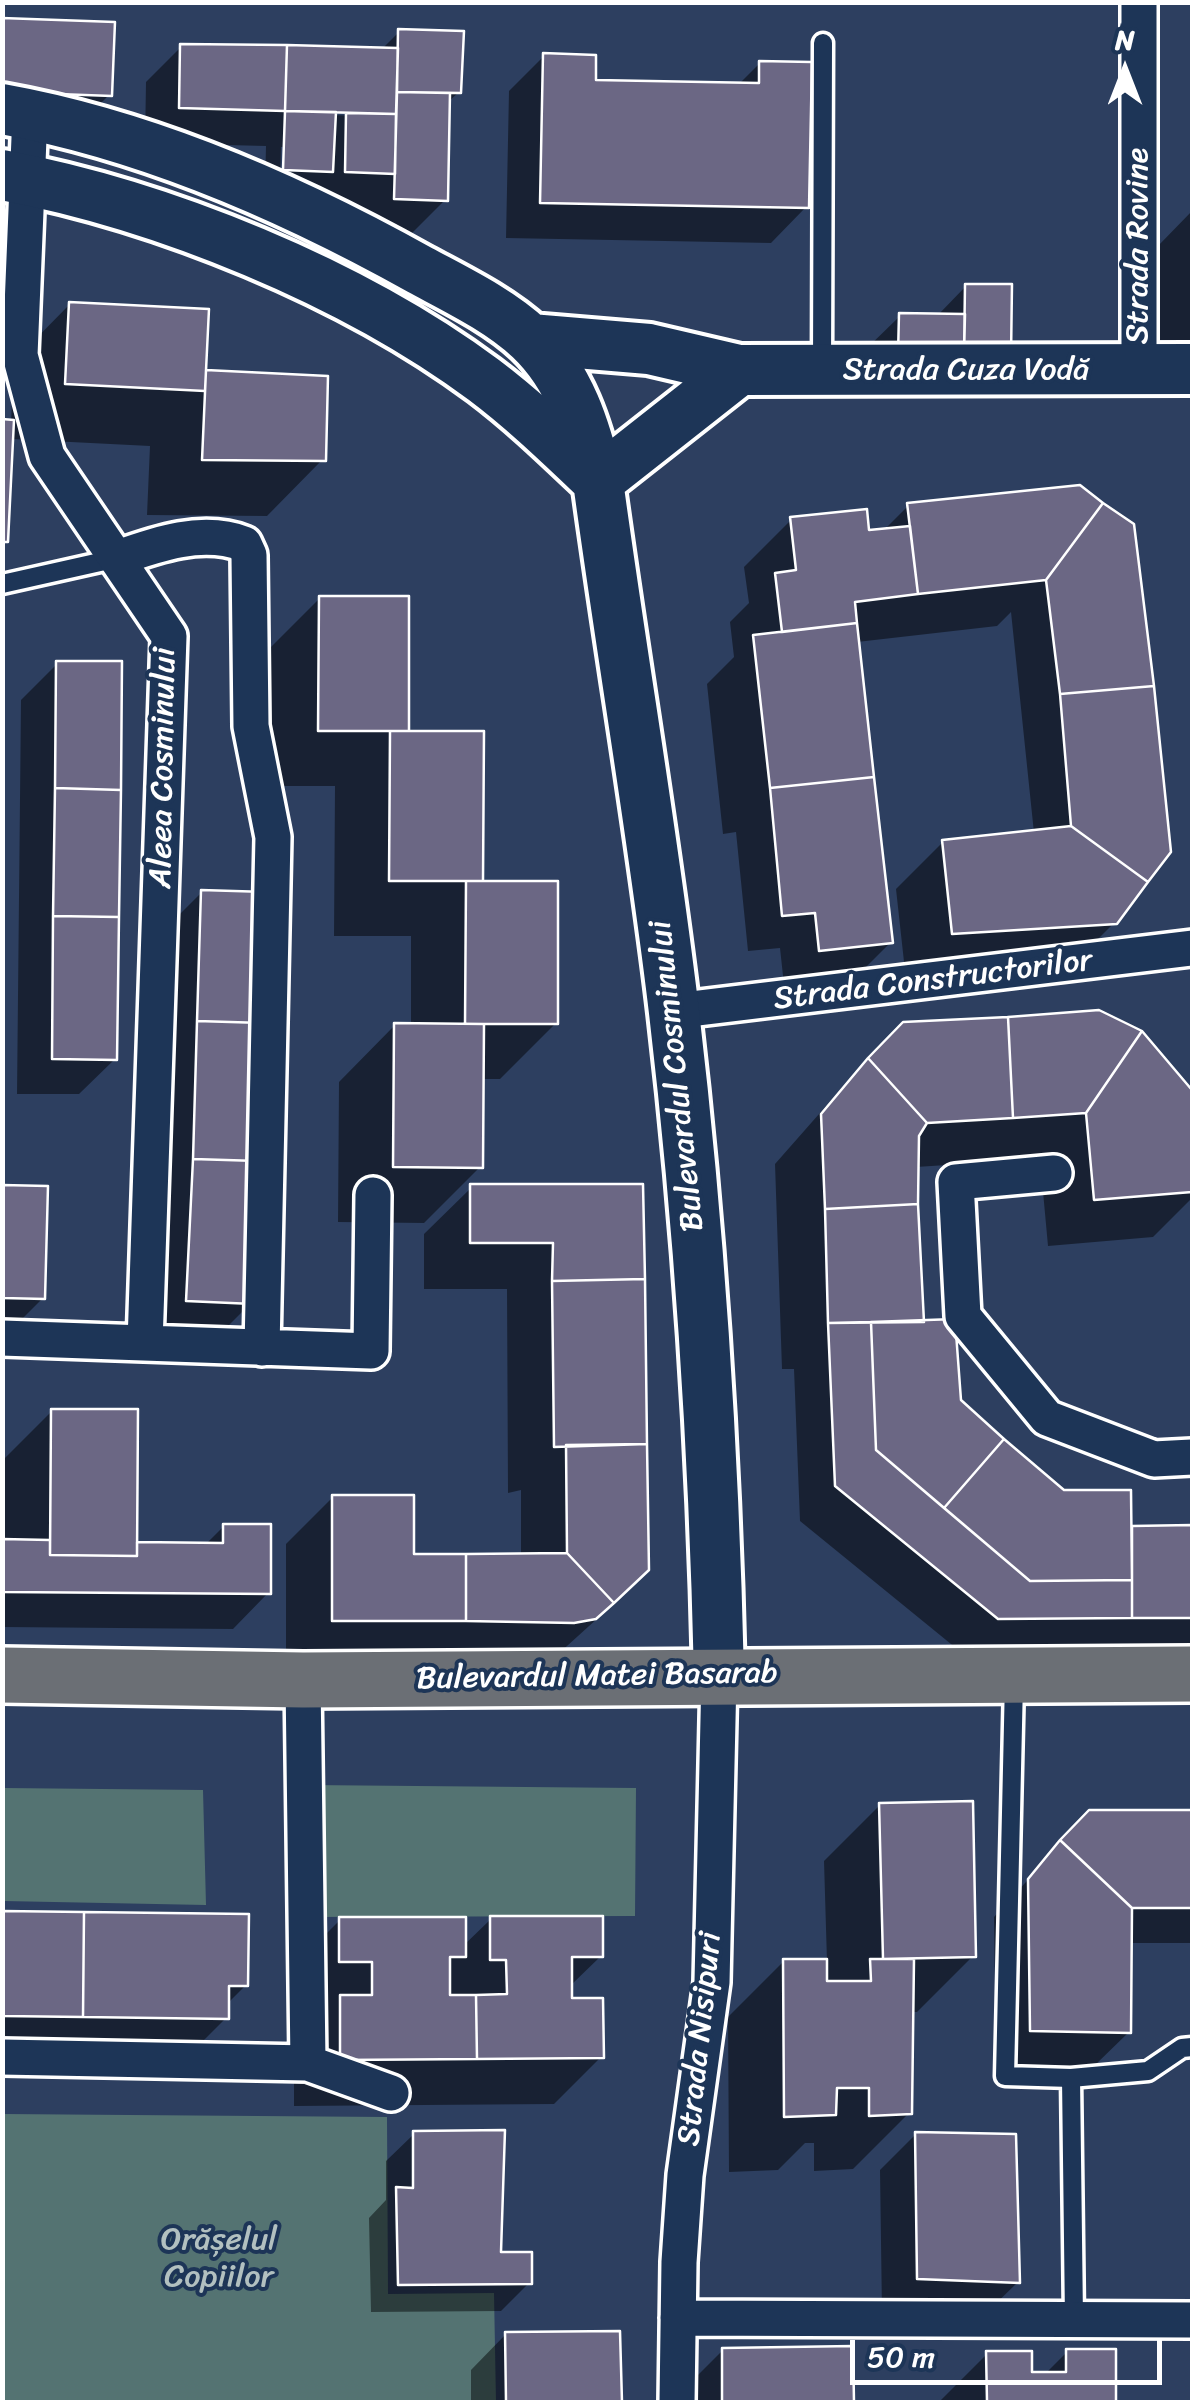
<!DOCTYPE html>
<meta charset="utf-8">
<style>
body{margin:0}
#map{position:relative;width:1195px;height:2405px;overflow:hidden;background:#2d3f60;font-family:Sriracha,sans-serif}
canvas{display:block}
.frame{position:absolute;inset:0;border:5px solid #fff;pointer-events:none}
.north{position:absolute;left:1075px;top:20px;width:100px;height:100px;-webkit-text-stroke:8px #1d3557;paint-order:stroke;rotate:0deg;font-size:28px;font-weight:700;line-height:40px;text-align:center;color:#fff}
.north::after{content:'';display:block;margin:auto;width:35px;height:45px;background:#fff;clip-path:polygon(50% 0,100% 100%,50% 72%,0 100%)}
.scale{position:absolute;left:850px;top:2340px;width:312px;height:45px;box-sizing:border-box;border:5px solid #fff;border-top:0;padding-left:12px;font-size:30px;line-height:35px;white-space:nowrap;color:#fff;-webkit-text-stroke:8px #1d3557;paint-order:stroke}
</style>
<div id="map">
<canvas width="1195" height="2405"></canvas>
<div class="frame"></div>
<div class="north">N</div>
<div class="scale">50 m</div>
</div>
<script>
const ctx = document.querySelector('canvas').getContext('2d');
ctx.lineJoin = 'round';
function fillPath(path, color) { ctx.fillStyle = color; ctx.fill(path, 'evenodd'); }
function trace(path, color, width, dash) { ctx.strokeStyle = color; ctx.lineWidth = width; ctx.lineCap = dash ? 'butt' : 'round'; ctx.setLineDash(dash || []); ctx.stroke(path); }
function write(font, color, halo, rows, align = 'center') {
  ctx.font = font + ' Sriracha,sans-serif'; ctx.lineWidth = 8; ctx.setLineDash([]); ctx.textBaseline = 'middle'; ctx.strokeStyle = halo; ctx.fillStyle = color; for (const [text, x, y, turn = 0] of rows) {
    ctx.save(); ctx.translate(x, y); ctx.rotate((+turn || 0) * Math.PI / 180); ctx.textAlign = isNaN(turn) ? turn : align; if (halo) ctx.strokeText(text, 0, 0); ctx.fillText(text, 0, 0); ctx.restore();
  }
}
fillPath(new Path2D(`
 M308,1785L636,1788L635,1916L307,1917Z
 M3,1788L203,1790L206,1905L3,1901Z
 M3,2114L387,2117L388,2294L494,2293L496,2402H3Z`), '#547372');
fillPath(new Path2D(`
 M2,21L110,94L74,130Z
 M399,32L459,92L447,103L445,200L410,235L359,234L360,208L310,206L265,188L266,146L145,143L146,82L181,47L381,50ZM333,110L359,111V116L333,115ZM281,147H286L285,183H280Z
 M544,56L593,82L738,85L760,63L806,207L771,243L506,238L509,91Z
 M1192,211V340H1158L1157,247Z
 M966,286L1009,356L864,351L900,316H937Z
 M70,304L203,373L323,459L267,516L147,515L150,446L11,439L6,541L2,545V422H11L14,361Z
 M1079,488L1115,922L1067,970L906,980L896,889L943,842L1034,833L1011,612L997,626L857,642L891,942L855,978L784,985L780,948L748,951L736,832L723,834L707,684L734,657L730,622L749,603L744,567L791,520L867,533L883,531L908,506Z
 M320,598L407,734L481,883L556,1023L500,1079H481L480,1167L424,1223L338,1222L339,1082L395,1025L411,1026V936H334L335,786H263L264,654Z
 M57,664L115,1059L79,1094H17L21,700Z
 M202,892L251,1303L215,1339L152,1336L166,928Z
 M856,1072L1192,1093V1198L1153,1237L1048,1246L1040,1159L916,1167L922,1325L958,1402L1063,1493L1129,1528H1192V1664L962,1653L800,1521L794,1369H782L775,1164Z
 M640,1186L599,1617L546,1665L286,1667V1544L333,1497L412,1557L521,1556V1490L508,1493L507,1289H424V1234L472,1187Z
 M2,1187L43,1298L7,1334H2Z
 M52,1411L135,1545H205L224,1526L268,1593L233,1629L2,1627L5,1458Z
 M880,1805L973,1956L917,2012H910L909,2113L853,2169L814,2171V2143H805L778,2170L729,2172L728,2017L784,1961L827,1962L824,1861Z
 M1090,1812H1192V1943H1130L1129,2032L1093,2067L996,2066L994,1917Z
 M2,1912L246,1985L227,2004L226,2018L191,2053H2Z
 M491,1919L601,1956L569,1987V2001L601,2057L554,2104L294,2106V2045L326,2013V2008H293V1967L340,1920L463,1946Z
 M414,2134L498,2255L529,2283L501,2311L371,2312L369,2218L386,2200V2161Z
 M916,2134L1018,2282L982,2317L882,2313L880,2170Z
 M618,2333L619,2402H471V2370L506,2334Z
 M850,2348L852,2402H688L687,2386L723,2350Z
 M1113,2351L1114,2402H939L987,2354L1030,2375H1044L1067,2352Z`), '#0007');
const building = new Path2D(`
 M2,18L115,22L112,96L2,92Z
 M398,29L464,31L461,93L397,92Z
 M180,44L287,45L285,111L179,108Z
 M287,45L398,48L396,114L285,111Z
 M543,53L596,55V80L759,83V61L812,62L809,208L540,203Z
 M397,92L450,93L448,201L394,199Z
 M285,111L336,112L333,172L283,170Z
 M346,113L396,114L395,174L345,172Z
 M965,284H1012L1011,357L964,356Z
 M69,302L209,309L205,391L65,384Z
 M899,313L965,314L964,356L898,355Z
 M206,370L328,376L326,461L202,460Z
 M2,419L14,420L8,542H2Z
 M1080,485L1103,503L1046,580L918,594L907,503Z
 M1103,503L1134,524L1154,686L1060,694L1046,580Z
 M867,509L869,530L910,526L918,594L855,602L857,623L782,632L775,573L796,570L790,517Z
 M319,596H409V731H318Z
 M857,623L874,777L770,788L753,635Z
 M56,661H122L121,790L55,788Z
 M1154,686L1171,852L1148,882L1071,826L1060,694Z
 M390,731H484L483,881H389Z
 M874,777L893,943L819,951L815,913L782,916L770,788Z
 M55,788L121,790L119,917L53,916Z
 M1071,826L1148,882L1117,924L952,934L942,840Z
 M466,881H558V1024H465Z
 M201,890L267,892L263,1023L197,1021Z
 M53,916L119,917L117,1060L52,1059Z
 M1099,1010L1142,1031L1086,1113L1013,1118L1008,1017Z
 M1008,1017L1013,1118L927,1123L868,1058L903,1022Z
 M197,1021L263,1023L258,1161L193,1159Z
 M394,1023L484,1024L483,1168L393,1167Z
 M1142,1031L1192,1090V1192L1094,1200L1086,1113Z
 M868,1058L927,1123L919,1136L918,1204L825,1209L821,1114Z
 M193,1159L258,1161L253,1304L186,1301Z
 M470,1184H643L645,1279L552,1281L553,1243H470Z
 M2,1185L48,1186L45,1299L2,1298Z
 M918,1204L924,1322L828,1323L825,1209Z
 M645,1279L647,1444L554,1447L552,1281Z
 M955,1319L961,1400L1004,1439L944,1508L876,1450L871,1322Z
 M871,1322L876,1450L1030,1581L1132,1580V1618L998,1619L835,1486L828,1323Z
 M51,1409H138L137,1556L50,1555Z
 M1004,1439L1064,1490H1131L1132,1580L1030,1581L944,1508Z
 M647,1444L649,1570L614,1603L567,1553L566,1445Z
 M332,1495H414V1554H466V1621H332Z
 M223,1524H271V1594L2,1592V1539L50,1540V1555L137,1556V1542L223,1543Z
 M1192,1525V1618H1132V1526Z
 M567,1553L614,1603L596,1619L574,1623L466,1621V1554Z
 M973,1801L976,1957L883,1959L879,1803Z
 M1089,1810H1192V1908H1132L1060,1840Z
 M1060,1840L1132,1908L1131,2033L1030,2031L1028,1879Z
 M2,1911L84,1912L83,2017L2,2016Z
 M84,1912L249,1914L248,1986H229V2019L83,2017Z
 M490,1916H603V1957H572V1998H603L604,2058L477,2059L476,1995L507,1994L506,1960H490Z
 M339,1917H466V1957H450V1995H476L477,2059L340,2060V1995H372V1962H339Z
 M783,1959H827V1981H871L870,1959H914L912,2114L869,2116V2088H837L836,2115L784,2117Z
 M505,2130L501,2252H532V2284L398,2285L396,2187L413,2188V2131Z
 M915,2132L1016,2134L1020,2283L917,2279Z
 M620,2331L622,2402H506L505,2332Z
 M853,2346L854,2402H722V2348Z
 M1066,2349H1116V2402H987L986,2351H1032V2372H1066Z`);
fillPath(building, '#6b6784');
trace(building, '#fff', 2.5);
const lane = new Path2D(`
 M822,367L823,43
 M2,584L118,558
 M1014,1681L1005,2076L1071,2078L1074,2319
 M1071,2078L1148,2071L1182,2048L1192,2047`);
const street = new Path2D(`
 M1139,2V370
 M30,114L20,355L47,456L169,636L145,1343
 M118,558C157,544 203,528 244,544L249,555L251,726L273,837L262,1348
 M674,1011L1192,948
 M1054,1173L956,1182L963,1316L1047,1418L1154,1459L1192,1457
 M2,1338L371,1351L373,1195
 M2,2057L308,2063L303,1680
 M308,2063L391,2093
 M678,2318L1192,2320
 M677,2402L679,2262L685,2175L712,1982L719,1676`);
const secondary = new Path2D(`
 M2,109C147,135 293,199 420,270C457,290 499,310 530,339C570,377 586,429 598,481C622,658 653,834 674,1012C700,1232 714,1455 719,1676
 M2,175C163,205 352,282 484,380C524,410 561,446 598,481
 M530,339L649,349L739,370L1192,369
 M598,481L739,370`);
const primary = new Path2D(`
 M2,1675L303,1680L1192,1674`);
trace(lane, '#fff', 25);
trace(street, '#fff', 42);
trace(secondary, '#fff', 58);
trace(primary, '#fff', 62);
trace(lane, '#1d3557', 18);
trace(street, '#1d3557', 35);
trace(secondary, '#1d3557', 50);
trace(primary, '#6b6f75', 55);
write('32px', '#fff', '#1d3557', [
 ["Strada Rovine",1139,246,-90],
 ["Strada Cuza Vodă",966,371],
 ["Aleea Cosminului",164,768,-89],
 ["Strada Constructorilor",933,981,-7],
 ["Bulevardul Cosminului",678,1076,-96],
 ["Bulevardul Matei Basarab",597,1677,-1],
 ["Strada Nisipuri",701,2039,-84]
]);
write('32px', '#b2c0c0', '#1d3557', [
 ["Orășelul",219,2241],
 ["Copiilor",219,2278]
]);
</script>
